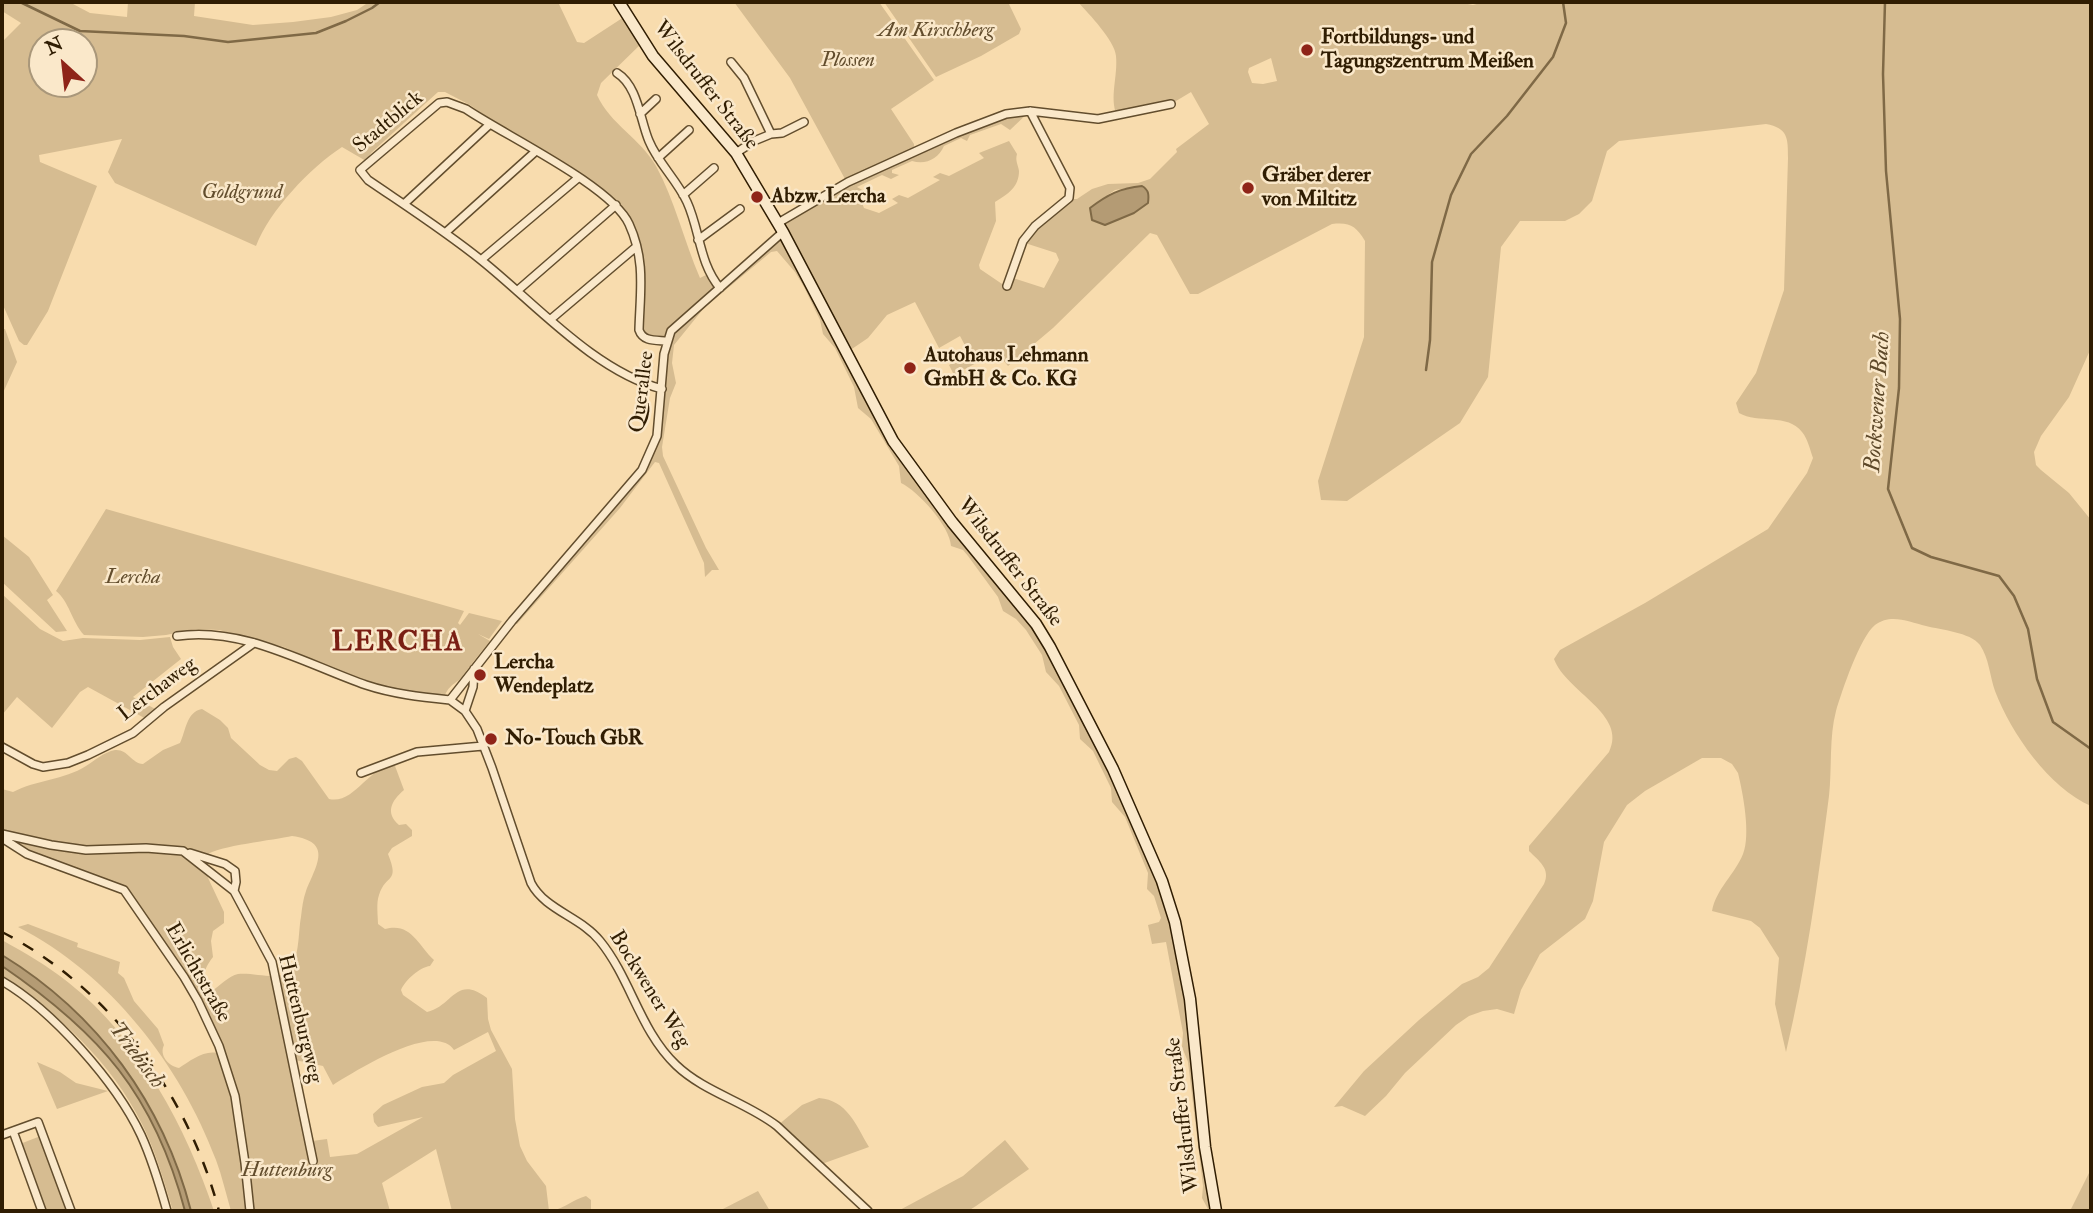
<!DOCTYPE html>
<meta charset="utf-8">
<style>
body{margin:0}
#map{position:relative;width:2093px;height:1213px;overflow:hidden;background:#f8dcae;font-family:"IM FELL Double Pica",serif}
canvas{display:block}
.frame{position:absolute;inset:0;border:4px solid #301d02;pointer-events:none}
.north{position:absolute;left:28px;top:28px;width:70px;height:70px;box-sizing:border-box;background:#fae8ca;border:2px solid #a9977a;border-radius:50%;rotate:333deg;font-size:19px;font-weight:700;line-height:28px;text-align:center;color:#301d02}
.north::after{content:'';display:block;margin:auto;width:24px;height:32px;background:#8f2418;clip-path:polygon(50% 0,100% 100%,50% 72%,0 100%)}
</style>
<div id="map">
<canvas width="2093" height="1213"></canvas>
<div class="frame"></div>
<div class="north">N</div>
</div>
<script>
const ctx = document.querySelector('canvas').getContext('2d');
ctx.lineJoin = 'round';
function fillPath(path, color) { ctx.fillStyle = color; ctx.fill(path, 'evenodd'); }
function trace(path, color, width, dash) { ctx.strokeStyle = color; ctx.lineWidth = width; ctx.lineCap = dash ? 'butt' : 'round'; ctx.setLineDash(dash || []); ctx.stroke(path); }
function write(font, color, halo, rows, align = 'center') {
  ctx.font = font + ' "IM FELL Double Pica",serif'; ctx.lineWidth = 5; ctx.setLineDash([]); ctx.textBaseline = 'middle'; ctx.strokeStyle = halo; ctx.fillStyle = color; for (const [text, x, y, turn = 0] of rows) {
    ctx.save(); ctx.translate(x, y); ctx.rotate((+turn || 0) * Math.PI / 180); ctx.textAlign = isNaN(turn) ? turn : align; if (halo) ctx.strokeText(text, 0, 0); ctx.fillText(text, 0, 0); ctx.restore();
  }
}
fillPath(new Path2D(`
 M2,2H74L73,4L90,13L127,17L128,2H195L194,16L253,25L293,22L331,17L357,10L369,2H378V4L380,2H558L577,42L584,43L627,15L643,42L601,83L597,95C610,124 641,139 656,166C675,201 684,241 700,278L710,273L720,287L783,232L778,223L821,196L985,122L1030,111L1010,130L1001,124L970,135L967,141L961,138L944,146C938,159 926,165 912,161L892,170V173L899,175L891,179L882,175L857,187L864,191L860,198L864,208L879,213L898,203L892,199L899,195L908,198L940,180L933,177L940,173L949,176L984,158L979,153L1009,141L1017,154C1015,161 1018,164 1019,171C1019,187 1008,194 995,202L996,221L979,265L980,269L1008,288L1013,278L1044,288L1059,260L1056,253L1025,243L1036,227L1069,199H1077L1092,189L1108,184L1138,183L1150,179L1177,152L1176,149L1209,124L1191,92L1171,104L1117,116C1109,97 1118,77 1116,56C1115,41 1089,14 1078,2H1457L1473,5L1484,2H2091V348L2069,397L2041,436L2034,452L2036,465L2041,470L2069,493L2091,520V806C2049,788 2011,733 1995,691C1990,677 1989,658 1980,645C1970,632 1941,630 1926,626C1909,622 1891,613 1875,625C1860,637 1842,691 1836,711C1829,737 1832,768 1829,796C1818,881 1806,968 1786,1052L1775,1004L1779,958L1760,928L1751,921L1712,911C1716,889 1735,874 1743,854C1751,835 1743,793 1738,773L1732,764L1721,758H1702L1645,791L1627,805L1604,842L1593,901L1585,919L1540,954L1521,990L1514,1014L1497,1009L1483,1011L1469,1016L1456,1025L1405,1073L1386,1096L1365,1116L1342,1106L1334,1107L1364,1071L1419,1020L1462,984L1478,977L1489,968L1544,884C1551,869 1539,861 1529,851V846L1609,752C1628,714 1566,692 1554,659L1560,650L1645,603L1768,529L1807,473L1813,458C1810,450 1808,439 1802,432C1788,413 1758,424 1739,413L1736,403L1756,373L1784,290L1788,158C1788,138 1788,128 1766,124L1619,141L1607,151L1592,201L1579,214L1565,221H1520L1501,247L1488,377L1460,423L1347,501L1321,500L1318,481L1364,337L1365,241C1356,226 1350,222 1332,224L1198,294H1190L1157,235L1150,233L1053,328L1008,366L997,353H995L954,375L949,365L969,353L960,336L939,348L915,302L887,315L868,338L846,353L893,441L1021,606L1113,769L1175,922L1216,1211H1209L1202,1198L1203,1186L1188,1062L1182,1047L1183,1033L1166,942L1152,944L1148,925L1159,922L1161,918L1154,896L1147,889L1148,873L1125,817L1112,802L1111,788L1093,751L1080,739L1079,725L1059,686L1046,672L1042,655L1026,630L1016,619L1003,611L998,597L968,556L963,550L951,546C950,526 918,491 901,483L899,466L871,419L858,408L854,387L835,348L823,334L820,320L804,287L795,272L777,251L771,252L704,308L674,345L672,363L676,383L670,398L662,447L663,456L706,548L719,570H712L705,577L704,563L659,463L655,462L620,508L517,624L512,621L642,470L654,447L666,342L641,336L640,261L622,212L470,105L445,92H438L371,153L366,161L342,147C310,168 270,210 256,246L115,183L108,172L122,139L39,155L40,162L97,186L48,311L27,345H24L19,341L2,303V42L21,23L2,11ZM42,42H84V84H42ZM1271,58L1277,81L1263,84L1252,83L1248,72L1249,68ZM1142,186L1090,208L1115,190Z
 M734,2H879L934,80L891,109L914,144V148L845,179L790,78Z
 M884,2H1008L1021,29L1019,34L981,56L936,77Z
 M2,329H5L17,362L2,395Z
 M106,509L464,611L458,623L460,625L469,613L502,621L489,639L478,634L490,641C481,652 472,663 464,674C458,684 451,682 445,695L436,697L411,694L355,679L284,647L219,630L196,629L166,635L143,637L84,635C72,622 69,601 56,591Z
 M2,535L29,557L53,595L47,600L67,631L56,632L2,582Z
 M2,594L40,629L63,641L83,638L140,640L170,637L173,647L181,659L133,697L159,711L148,720L88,687L80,692L52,728L17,697L2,715Z
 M202,709L220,720L228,728L231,738L260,765L269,770L277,771L289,759L296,757L302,761L329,799C355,805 369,764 395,766L404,790C391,801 385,813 399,825L406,824L412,830V836L392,848L388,854C400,884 386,873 379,895C376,903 378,916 378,924L385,929C411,922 418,945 434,960L430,966C420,967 405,980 401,990L403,995L427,1012C453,1006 456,974 487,998L488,1019L491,1030L512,1069L515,1119L520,1146L527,1161L546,1186L549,1211H452L436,1149L382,1183L390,1211H231C226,1194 222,1176 216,1160C180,1064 110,974 18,927L28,924L78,943L77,947L120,962L118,973L124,978L134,1001L158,1029L164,1045C159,1055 168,1066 179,1068C191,1060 206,1048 221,1054L201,1007L124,890L27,854L2,838V789L13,792C36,780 64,780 86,766C94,761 104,752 115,750C128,749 131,763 143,764L163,750L180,743C186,731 186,712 202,709ZM292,836C333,842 317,864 306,891C303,899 302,908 301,917C298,932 300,964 286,973C277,980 251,972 238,974C229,976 219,986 211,992C203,977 202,971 213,957L211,941L213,931L224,923V912L202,865C203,861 203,858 207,855C217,846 275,840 292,836ZM488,1032L496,1051L453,1075L444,1083L422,1087L383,1105L373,1114L374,1122L378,1127L423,1117L357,1154L330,1157L327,1139L312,1141L295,1060L323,1066L333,1085C356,1071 434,1021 454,1050Z
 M2,940C25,953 48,966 69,983C139,1038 187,1129 214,1211H191C184,1187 178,1163 167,1140C132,1064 74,999 2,955Z
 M2,966C69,1012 131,1066 163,1144C172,1166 178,1189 185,1211H173C164,1182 156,1152 142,1124C112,1063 58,1013 2,976Z
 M37,1062L60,1072L76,1083L108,1091L57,1109Z
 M819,1098C847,1100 856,1125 869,1147L819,1165L777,1126L802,1105Z
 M35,1127L65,1203L66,1211H44L20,1144L38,1137Z
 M1005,1140L1029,1169L976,1206L968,1211H898L963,1176Z
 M2091,1169V1211H2070Z
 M758,1191L770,1211H719Z
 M586,1196L591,1200V1211H552C565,1208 574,1199 586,1196Z`), '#d6bc91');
const water = new Path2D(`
 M1142,186C1149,190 1149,195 1148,203L1134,213L1105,225L1092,220L1090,208C1107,195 1120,188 1142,186Z
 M2,955C98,1014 163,1103 191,1211H185C154,1094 100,1033 2,966Z`);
fillPath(water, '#b49b74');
trace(water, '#7f6946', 2);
trace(new Path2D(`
 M20,2L80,31L184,36L228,42L316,33L346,21L372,8L380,2
 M1885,2L1883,74L1886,171L1900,319L1899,388L1888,489L1912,548L1931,557L1999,576L2014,596L2028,629L2037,679L2053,722L2091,749
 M1426,370L1430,340L1432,262L1451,195L1471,154L1507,116L1553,57L1566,23L1563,2`), '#7f6946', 2.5);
const minor = new Path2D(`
 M731,62L744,78L771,134L754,141L736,153
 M617,73C638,86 640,120 649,141C658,163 677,180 687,202C700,230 699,263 720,288
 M640,114L656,99
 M771,134L782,133L804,122
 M658,158L689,130
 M683,195L714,168
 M404,204L489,125
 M778,223L848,182L956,133L1006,114L1030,111L1098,119L1171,104
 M445,233L536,151
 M698,240L740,209
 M481,260L578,178
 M1007,286L1023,241L1035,226L1069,198L1070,188L1030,111
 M517,291L616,205
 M551,319L636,247
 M662,389C594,371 535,303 481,260C445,231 406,206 368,180L360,170L439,103L447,102L466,109C504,135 612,186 629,224C646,261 640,292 639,330C643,342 656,340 667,341
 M177,636C242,626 306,664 366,685C393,694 421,697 450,700
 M450,700L465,711L477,729L492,768L531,883C545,910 581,917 600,941C631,979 640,1031 676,1065C704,1092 746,1102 777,1126L868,1211
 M450,700L512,621L642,470L657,436L664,354L671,331L783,232
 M465,711L473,687L474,669
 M2,747L33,764L43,767L68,763L88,755L133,733L164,707L254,643
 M361,773L417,752L483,746
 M2,834L51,845L86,850L146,848L183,851L234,891L272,962L313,1161
 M2,838L27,854L124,890L184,977L198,1001L219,1046L235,1096L245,1163L250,1211
 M190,853L225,864L235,871L236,882L234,891
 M2,981C52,1010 116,1082 141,1135C152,1159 160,1186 167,1211
 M13,1131L42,1211
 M2,1135L38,1122L71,1211`);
const secondary = new Path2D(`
 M619,2L653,56L736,153L783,232L893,441L952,522L1036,624L1050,647L1113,769L1162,881L1175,922L1190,999L1205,1147L1216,1211`);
trace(minor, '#624d2d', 10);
trace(secondary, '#301d02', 13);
trace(minor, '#fae8ca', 7);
trace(secondary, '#fae8ca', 10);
trace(new Path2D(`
 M2,932C110,988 188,1094 219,1211`), '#301d02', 2.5, [12, 12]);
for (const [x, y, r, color] of [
 [1307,50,7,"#8f2418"],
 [1248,188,7,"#8f2418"],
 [757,197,7,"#8f2418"],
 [910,368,7,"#8f2418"],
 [480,675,7,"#8f2418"],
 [491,739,7,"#8f2418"]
]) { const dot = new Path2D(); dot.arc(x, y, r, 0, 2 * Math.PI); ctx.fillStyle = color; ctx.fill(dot); trace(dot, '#fae8ca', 2.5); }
write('italic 21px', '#624d2d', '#fae8ca', [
 ["Am Kirschberg",936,31],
 ["Plossen",848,61],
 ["Goldgrund",242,193],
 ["Lercha",133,578],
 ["Huttenburg",287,1171]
]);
write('bold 21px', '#301d02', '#fae8ca', [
 ["Fortbildungs- und",1321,38],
 ["Tagungszentrum Meißen",1321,62],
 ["Gräber derer",1262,176],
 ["von Miltitz",1262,200],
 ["Abzw. Lercha",771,197],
 ["Autohaus Lehmann",924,356],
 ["GmbH & Co. KG",924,380],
 ["Lercha",494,663],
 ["Wendeplatz",494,687],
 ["No-Touch GbR",505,739]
], 'left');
write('21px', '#301d02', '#fae8ca', [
 ["Wilsdruffer Straße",705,86,52],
 ["Stadtblick",389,123,-40],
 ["Querallee",643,392,-83],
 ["Wilsdruffer Straße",1009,563,52],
 ["Lerchaweg",158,690,-37],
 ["Erlichtstraße",197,973,60],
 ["Bockwener Weg",649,990,58],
 ["Huttenburgweg",299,1019,76],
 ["Wilsdruffer Straße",1184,1115,-97]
]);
write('italic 23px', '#5e492a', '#fae8ca', [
 ["Bockwener Bach",1879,402,-86],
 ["Triebisch",136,1056,53]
]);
ctx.letterSpacing = '2px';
write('bold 28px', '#7a1f14', '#fae8ca', [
 ["LERCHA",398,644]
]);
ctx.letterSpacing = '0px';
</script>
